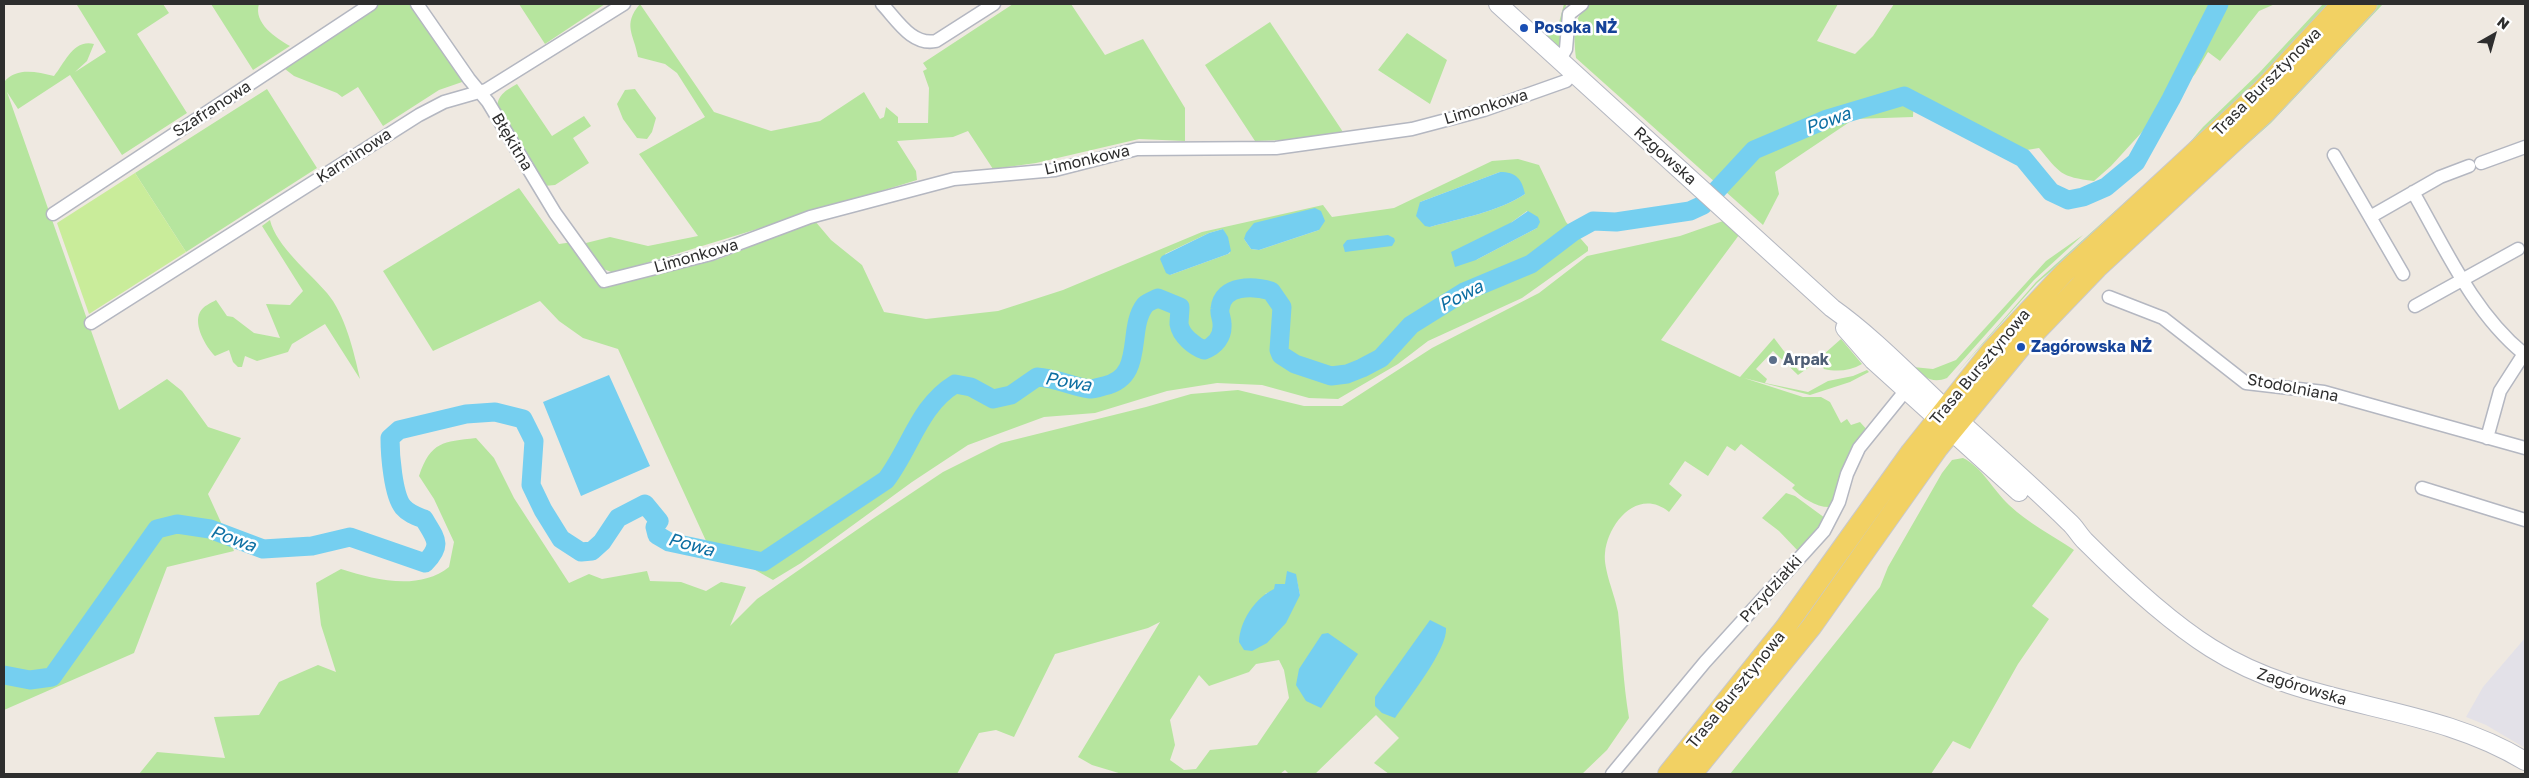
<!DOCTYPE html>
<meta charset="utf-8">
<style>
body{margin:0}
#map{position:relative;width:2529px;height:778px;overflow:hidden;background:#efe9e1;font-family:"Golos Text",sans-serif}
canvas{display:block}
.frame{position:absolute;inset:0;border:5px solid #2e2e2e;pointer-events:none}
.north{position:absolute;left:2469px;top:10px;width:50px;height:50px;-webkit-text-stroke:4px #fff;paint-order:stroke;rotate:38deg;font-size:14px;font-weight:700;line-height:20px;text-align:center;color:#2e2e2e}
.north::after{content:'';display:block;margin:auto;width:18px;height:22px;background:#2e2e2e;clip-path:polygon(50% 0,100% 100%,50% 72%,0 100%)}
</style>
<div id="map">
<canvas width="2529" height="778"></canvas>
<div class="frame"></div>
<div class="north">N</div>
</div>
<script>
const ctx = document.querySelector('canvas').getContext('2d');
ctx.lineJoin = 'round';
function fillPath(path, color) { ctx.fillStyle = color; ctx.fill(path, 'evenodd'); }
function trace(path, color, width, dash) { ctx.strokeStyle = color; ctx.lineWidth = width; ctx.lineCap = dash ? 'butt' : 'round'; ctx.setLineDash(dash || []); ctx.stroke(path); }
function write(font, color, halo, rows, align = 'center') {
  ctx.font = font + ' "Golos Text",sans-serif'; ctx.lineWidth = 5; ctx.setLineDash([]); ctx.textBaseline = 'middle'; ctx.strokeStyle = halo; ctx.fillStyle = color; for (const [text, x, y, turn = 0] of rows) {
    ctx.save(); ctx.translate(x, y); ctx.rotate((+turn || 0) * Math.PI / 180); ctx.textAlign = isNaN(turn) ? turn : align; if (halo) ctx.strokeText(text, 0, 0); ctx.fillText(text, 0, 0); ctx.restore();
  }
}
fillPath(new Path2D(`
 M2525,638V748L2486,725L2466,717L2483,687Z`), '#e3e1e8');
fillPath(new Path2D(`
 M79,4H163L169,13L137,34L187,113L122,155L70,75L18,109L7,92L119,410L167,379L182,391L208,427L241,438L208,494L234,551L167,567L134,653L4,710V82C17,67 36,72 54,76C65,63 73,39 94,44L87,61L75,72L106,52L77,5Z
 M211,4H259C253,23 276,38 290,46L253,70Z
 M378,4H412L465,81L439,90L383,126L358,87L342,97L337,93L294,76L285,69L288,63Z
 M519,4H605L545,44Z
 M640,4L714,112L771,131L820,121L864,92L880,119L884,117L886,107L898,117V123H928L929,88L923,71L927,69L923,63L1013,4H1071L1105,55L1143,39L1185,108V141L1139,139L1036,163L993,169L968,131L953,137L897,141L916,171L917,180L614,273L598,267L582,244L610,237L648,246L698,236L639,154L705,117L677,73L665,64L638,57C634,34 622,25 640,4Z
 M1505,4H1511L1538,29L1542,26L1557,30L1564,4H1566L1562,40L1559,48Z
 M1590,4H1838L1817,41L1855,54L1873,36L1894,4H2275L2259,11L2220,61L2208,52L2195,74L2111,166L2094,181C2060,177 2060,173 2039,148L2027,150L1980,130L1914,95L1913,117L1854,119L1775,172L1779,194L1763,225L1576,58C1574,36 1571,18 1590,4Z
 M2323,4H2331L2264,76L2096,232L2037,283L1953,377L2036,282L2184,149L2203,127L2259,73Z
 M2378,4H2383L2271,123L2207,180L2366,19Z
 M1270,22L1343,132L1314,139L1255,141L1205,65Z
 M1407,33L1447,60L1430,104L1378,70Z
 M517,84L552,136L584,116L591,126L573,138L589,163L555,185L544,186L497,110C497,95 505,91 517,84Z
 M267,89L317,168L186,252L135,173Z
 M635,89L656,118L652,132L647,139L637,138L623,119L617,104L625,90Z
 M1518,159L1539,165L1566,222L1588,247V251L1522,298L1428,341L1398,364L1338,399L1309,398L1262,385L1217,383L1167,391L1095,413L1044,417L968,445L912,482L801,563L773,580L707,543L618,349L583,338L559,321L540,301L433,351L383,271L519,188L559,244L573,242L607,287L719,259L815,221L831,240L862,265L884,312L926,319L998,311L1063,290L1202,232L1323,205L1332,217L1394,208L1492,161ZM1500,172L1525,194C1498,212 1461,218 1430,227L1420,202ZM1527,211L1537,228L1476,260L1512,222ZM1223,229L1230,253L1228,254L1170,275L1165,254L1209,233ZM1319,230L1259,250L1251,249L1244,239Z
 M270,220C276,246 310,273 327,293C345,314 354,352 360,379L325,324L292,344L288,352L257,361L245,356L242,367H238L233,362L229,350L215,356C206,347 193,325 200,312C203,306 211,303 216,300L227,316L233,317L254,333L280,338L266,304L290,305L303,291L262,226Z
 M1723,221L1739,235L1661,340L1740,377L1774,338L1799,371L1824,354L1841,339L1862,364C1850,371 1837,372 1824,369L1818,361L1798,375L1773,351L1756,369L1767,379L1765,383L1808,392L1828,381L1853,376L1867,370L1869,372L1850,382L1810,395L1744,378L1803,397H1821L1830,402L1841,423L1847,419L1851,425L1860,422L1868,431L1831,507C1817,508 1802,498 1792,488L1795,485L1741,444L1735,451L1727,446L1708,476L1685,461L1669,484L1682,495L1669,512C1638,487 1608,523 1605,553C1603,569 1615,595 1618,612C1622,648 1623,683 1629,718L1607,750L1582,774H1389L1374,763L1399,738L1376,715L1315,774H1289L1285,770L1280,774H1122L1092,765L1078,757L1160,622L1148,628L1055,654L1014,737L996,730L979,733L957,774H139L157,752L225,758L214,717L259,715L279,682L318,665L336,672L321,625L316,583L341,569C375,580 419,591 449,567L454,542L434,499L419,476C431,441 443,442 476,438L494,458L514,498L569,583L589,574L602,579L647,571L650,581L681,582L706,591L721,582L746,587L730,626L757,599L874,518L943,472L1001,443L1146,407L1191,394L1238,390L1304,406H1342L1432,348L1539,293L1587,256L1680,236ZM1297,581L1300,595L1265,594ZM1279,660L1284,670L1289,698L1257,745L1210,750L1196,769L1184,770L1170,760L1175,745L1170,720L1199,675L1209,686L1249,672L1256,664Z
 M2083,235L2034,280L1947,378C1932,384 1924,377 1913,367L1933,369L1956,360L2046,261Z
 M1963,458C1982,467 1993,490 2009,505C2028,523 2052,535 2074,550L2032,606L2049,619L2018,664L1970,749L1953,741L1931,774H1730L1880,587L1888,567L1942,473L1952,460Z
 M1786,493L1795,496L1825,518L1822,525L1799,552L1779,531L1762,518Z`), '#b6e59e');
fillPath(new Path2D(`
 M135,173L186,252L89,314L57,223Z`), '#c9ec9a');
fillPath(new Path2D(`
 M1500,172C1516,172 1522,179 1525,194C1498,212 1461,218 1430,227L1425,226L1416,216L1420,202Z
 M1315,208L1321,211L1325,221L1319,230L1259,250L1251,249L1244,239L1246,233L1254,223Z
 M1528,211L1538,217L1540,222L1537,228L1476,260L1455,267L1451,252L1512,222Z
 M1223,229L1228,237L1231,251L1228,254L1170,275L1166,273L1160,259L1162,256L1209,233Z
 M1388,235L1394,238L1395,241L1392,246L1345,252L1343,245L1347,240Z
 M609,375L650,466L581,496L543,402Z
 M1287,571L1296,574L1300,595L1286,623L1267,643L1252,651L1244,650L1239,642C1240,621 1254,599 1274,589L1275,584H1285Z
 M1430,620L1446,628C1448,649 1408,699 1395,718L1382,713L1375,706V697Z
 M1328,633L1358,654L1321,708L1306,701L1296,685L1299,669L1322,634Z`), '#75cff0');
trace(new Path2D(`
 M4,675L30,680L52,677L157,529L177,524L210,529L263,549L312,546L350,537L425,563C443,545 436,539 424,519C416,516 409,514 403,507C393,495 390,454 390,438L399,430L466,414L495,412L523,419L534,441L531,485L543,510L561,539L581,552L592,551L602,542L618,518L645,504L659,521L655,527L657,535L669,542L763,562L886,480C911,447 919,406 955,384L971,387L993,399L1011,395L1037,377C1055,378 1071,386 1089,389C1094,389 1100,387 1104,386C1146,377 1126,329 1145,305C1148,302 1154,300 1158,298L1180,307C1180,313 1179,319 1179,324C1181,336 1194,346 1204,350C1215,346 1223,337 1222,324C1222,318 1219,314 1220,309C1222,284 1254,286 1271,291L1282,307L1279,350L1281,355L1295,364L1331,376L1347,374L1362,368L1381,358L1411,325L1427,315L1464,292L1531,264L1573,232L1593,221L1616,222L1690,211L1703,205L1754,150L1827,119L1904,96L2023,158L2051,192L2068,200L2083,197L2106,187L2136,162L2171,99L2219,4`), '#75cff0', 19);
const street = new Path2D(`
 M417,4L469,79L488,102L555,213L604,281L711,254L810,217L954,179L1055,170L1137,149L1276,148L1412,129L1484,110L1566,81L1573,73
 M882,4C897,20 912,46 936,41L994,4
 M1559,61L1566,49L1569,14L1582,4
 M2334,155L2370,217L2440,177L2469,166
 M2481,163L2525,147
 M2413,192C2445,248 2473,312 2523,353
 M53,214L371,4
 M2370,217L2403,274
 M2109,297L2163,318L2246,383L2324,392L2525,448
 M2415,306L2518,249
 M91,323L419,115L444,102L486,90L624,4
 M2487,438L2500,391L2525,352
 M2422,488L2525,520
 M1612,774L1705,662L1824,531L1839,502L1847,474L1859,448L1906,390`);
const secondary = new Path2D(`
 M1498,4L1832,308C1870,335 1903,369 1937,401C1981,441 2026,480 2069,522C2075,527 2079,535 2085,541C2121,577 2168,621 2211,648C2310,711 2426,701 2525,761
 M1845,328L1873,360L2019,492`);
const primary = new Path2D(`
 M1668,774L1785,628L1911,452L1992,350L2064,273L2262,90L2342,4
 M1692,774L1812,626L1938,448L2021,347L2097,268L2266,112L2367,4`);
trace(street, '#b4b7c1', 15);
trace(secondary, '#b4b7c1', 20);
trace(primary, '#c9c9c9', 22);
trace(street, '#fff', 12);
trace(secondary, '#fff', 18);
trace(primary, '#f2d163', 20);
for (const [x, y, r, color] of [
 [1524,28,5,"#1a4fb4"],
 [2021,347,5,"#1a4fb4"],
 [1773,360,5,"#5c6f8a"]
]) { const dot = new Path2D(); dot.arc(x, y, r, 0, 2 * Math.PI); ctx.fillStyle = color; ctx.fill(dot); trace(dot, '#fff', 2); }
write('bold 16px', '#164399', '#fff', [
 ["Posoka NŻ",1534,28],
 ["Zagórowska NŻ",2031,347]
], 'left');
write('16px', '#2e2e2e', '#fff', [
 ["Trasa Bursztynowa",2267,82,-45],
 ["Limonkowa",1486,107,-17],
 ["Szafranowa",212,109,-33],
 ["Błękitna",512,142,59],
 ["Karminowa",354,156,-33],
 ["Rzgowska",1665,156,42],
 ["Limonkowa",1087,160,-13],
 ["Limonkowa",696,256,-16],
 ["Trasa Bursztynowa",1980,367,-50],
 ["Stodolniana",2293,388,11],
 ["Przydziałki",1771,589,-48],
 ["Zagórowska",2302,687,17],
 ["Trasa Bursztynowa",1736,690,-51]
]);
write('bold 16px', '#4e5e75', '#fff', [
 ["Arpak",1783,360]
], 'left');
write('italic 18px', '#0d6fa3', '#fff', [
 ["Powa",1828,121,-20],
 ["Powa",1461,296,-27],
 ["Powa",1068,382,9],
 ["Powa",233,539,20],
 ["Powa",691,545,15]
]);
</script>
